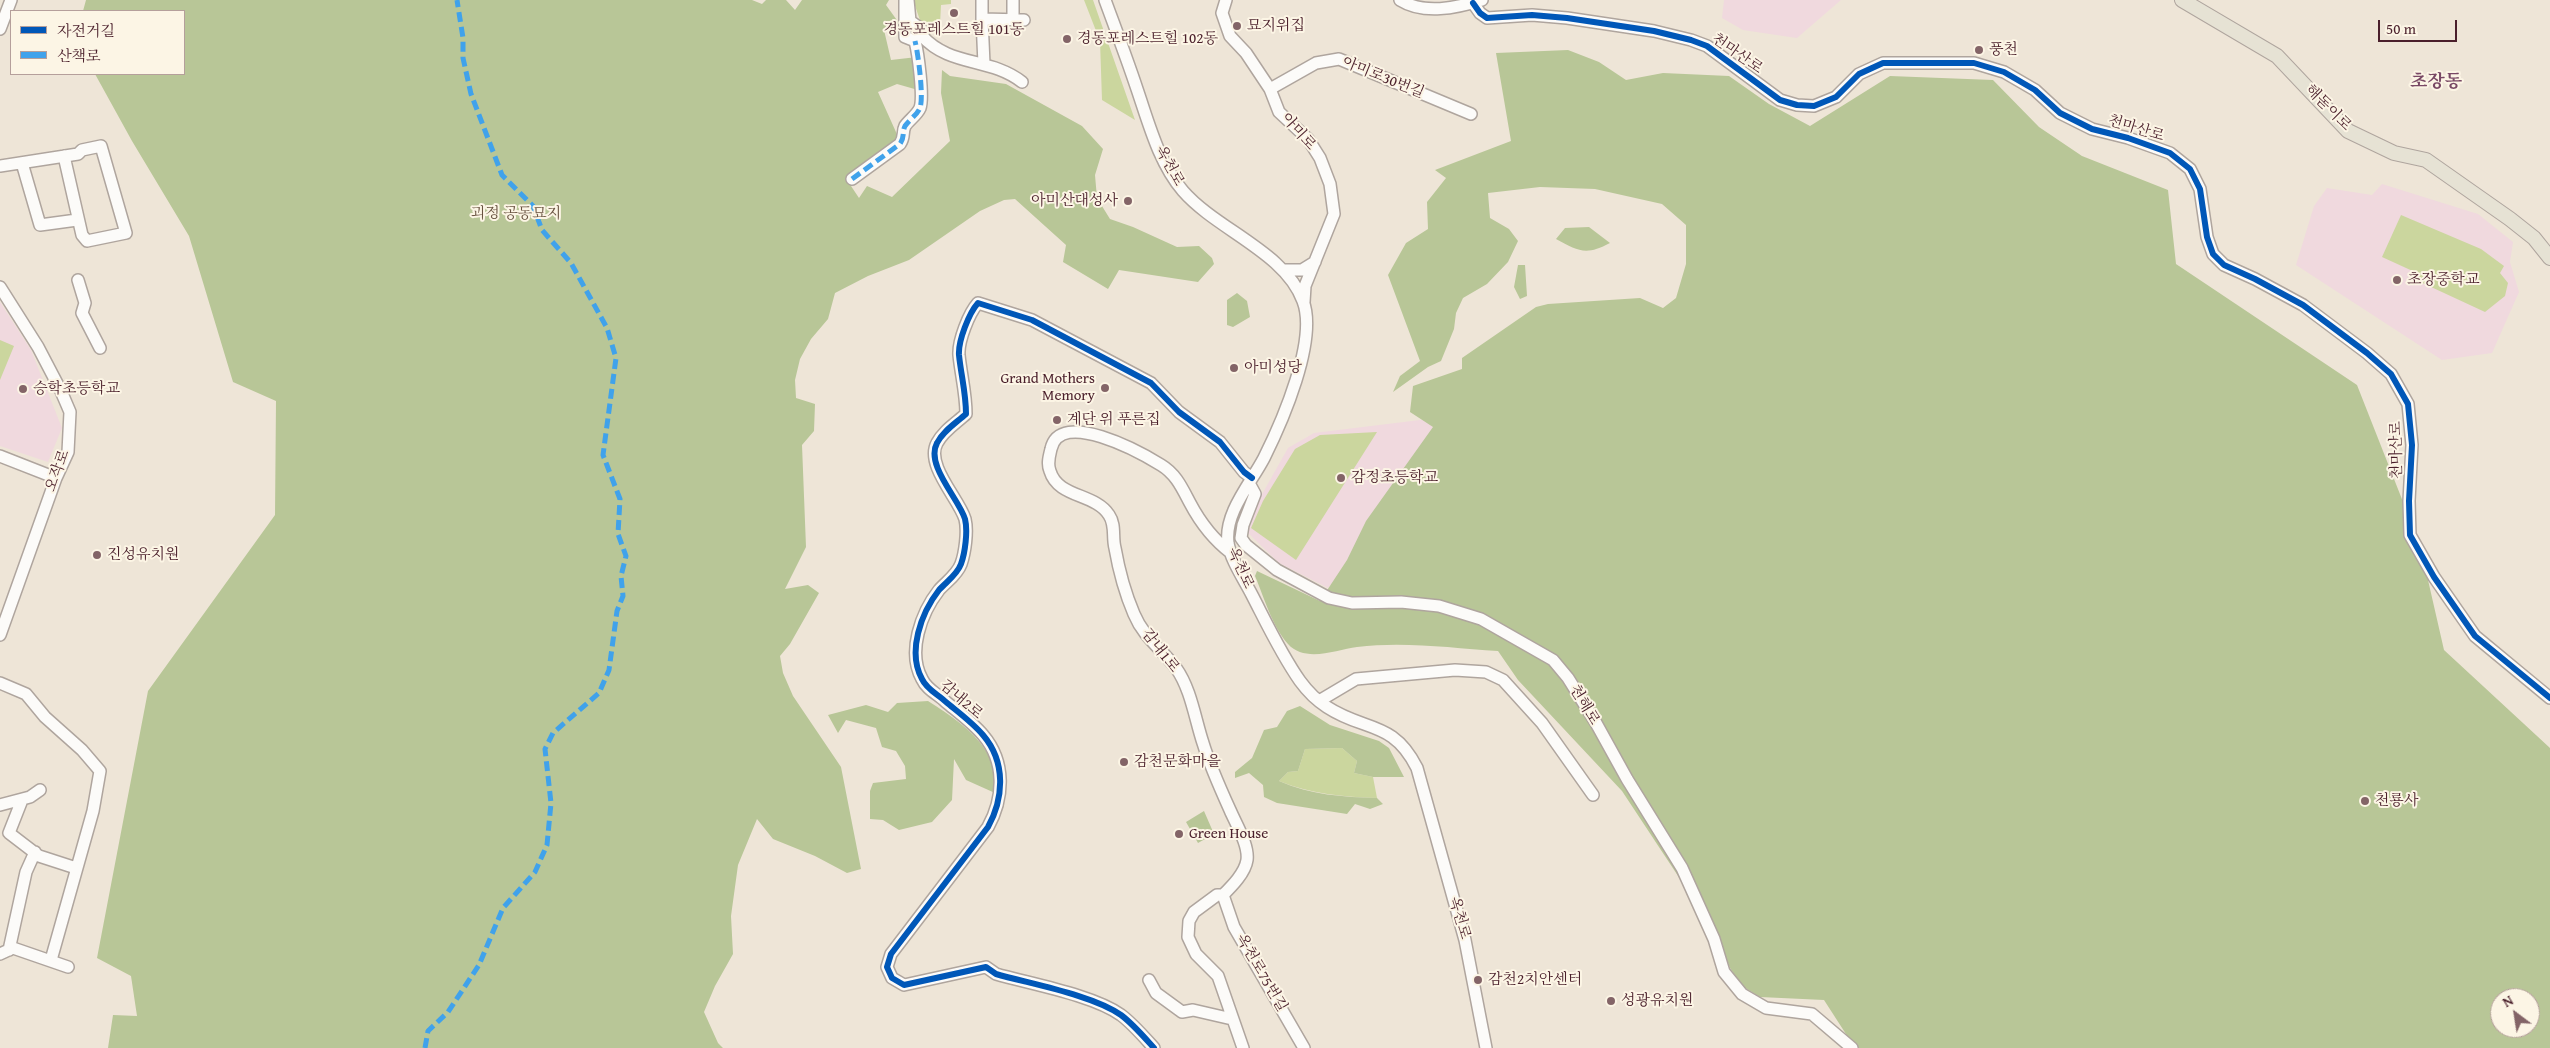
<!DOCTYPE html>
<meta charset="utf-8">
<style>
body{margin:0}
#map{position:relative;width:2550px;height:1048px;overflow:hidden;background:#eee5d7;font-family:"Gentium Book Plus","Noto Serif KR",serif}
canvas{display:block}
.legend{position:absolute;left:10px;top:10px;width:175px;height:65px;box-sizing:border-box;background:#fcf5e5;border:1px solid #b59f9b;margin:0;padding:6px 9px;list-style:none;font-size:15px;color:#4a1f2b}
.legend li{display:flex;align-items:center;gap:10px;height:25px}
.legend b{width:25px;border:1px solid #b59f9b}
.north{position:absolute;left:2490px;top:988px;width:50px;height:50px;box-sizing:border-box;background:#fcf5e5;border:1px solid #b59f9b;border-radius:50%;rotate:329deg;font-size:14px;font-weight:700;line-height:20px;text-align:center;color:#4a1f2b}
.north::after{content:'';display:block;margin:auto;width:18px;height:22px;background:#836467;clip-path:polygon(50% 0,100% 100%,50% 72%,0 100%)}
.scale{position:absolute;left:2378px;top:20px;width:79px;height:22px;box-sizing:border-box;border:2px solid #4a1f2b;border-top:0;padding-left:6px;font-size:15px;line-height:18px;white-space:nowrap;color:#4a1f2b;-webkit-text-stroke:4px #fcf5e5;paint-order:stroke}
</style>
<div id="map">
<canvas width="2550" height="1048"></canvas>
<ul class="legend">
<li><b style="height:6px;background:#0057b8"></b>자전거길</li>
<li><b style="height:6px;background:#40a2eb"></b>산책로</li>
</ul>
<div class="north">N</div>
<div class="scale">50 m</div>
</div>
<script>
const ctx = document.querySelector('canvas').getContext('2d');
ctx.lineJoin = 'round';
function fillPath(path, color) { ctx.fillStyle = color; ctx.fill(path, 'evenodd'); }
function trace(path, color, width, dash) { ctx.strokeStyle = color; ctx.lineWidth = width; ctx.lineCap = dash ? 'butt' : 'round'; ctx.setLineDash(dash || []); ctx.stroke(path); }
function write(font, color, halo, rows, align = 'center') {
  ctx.font = font + ' "Gentium Book Plus","Noto Serif KR",serif'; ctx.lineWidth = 4; ctx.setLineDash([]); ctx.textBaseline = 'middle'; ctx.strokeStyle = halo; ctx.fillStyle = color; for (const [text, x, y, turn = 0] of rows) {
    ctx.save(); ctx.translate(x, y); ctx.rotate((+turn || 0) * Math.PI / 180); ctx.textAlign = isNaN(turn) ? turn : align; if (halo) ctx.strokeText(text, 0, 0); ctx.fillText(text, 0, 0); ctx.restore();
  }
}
fillPath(new Path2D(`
 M1724,0H1841L1797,38L1743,30L1722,18Z
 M2382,184L2478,214L2513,242L2510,262L2519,292L2492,353L2442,360L2296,265L2314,206L2327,188L2372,195Z
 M0,302L31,350L62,428L48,462L0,446Z
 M1428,419L1434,430L1360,554L1328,588L1279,563L1248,533L1256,505L1288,448L1314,433Z`), '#f0d9de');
fillPath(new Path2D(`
 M913,0H951V4L941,5L940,25H931L930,37L922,26Z
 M1084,0H1093L1135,120L1102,100L1100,41Z
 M2401,215L2481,249L2504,266L2500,273L2508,283L2505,296L2485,312L2416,280L2417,273L2382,257Z
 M0,340L14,346L0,380Z
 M1377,432L1296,560L1251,528L1263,501L1295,449L1320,435Z
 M1342,748L1357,761L1354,773L1373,777L1377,798C1343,797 1311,794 1279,781L1288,772L1298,771L1305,749Z`), '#cbd69e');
fillPath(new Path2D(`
 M86,0H752L762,4L766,0H786L795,10L802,0H889L886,5L899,23L884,30L891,60L917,57L918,90L897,84L878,92L900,141L854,175L851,186L859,198L867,186L892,197L950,141L941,93L942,70L950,76L1006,84L1082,126L1103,149L1095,175L1097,198L1110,219L1133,227L1177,247L1199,246L1212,258L1214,264L1198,282L1119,270L1108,289L1063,262L1066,245L1015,199L1004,200L980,211L909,260L868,276L835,293L828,319L811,339L800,359L795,380L796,398L815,404L814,431L802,445L806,547L785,589L808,585L819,593L790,644L780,656L783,673L793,696L841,767L861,869L847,873L815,856L773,839L757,819L738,865L731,916L733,954L715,986L704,1012L718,1043L723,1048H108L113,1015L137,1016L131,976L97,958L148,691L275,515L276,401L233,382L189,236L132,141L95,74H184V11H83Z
 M1568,50L1599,62L1626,80L1663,73L1729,76L1769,104L1810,126L1890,76L1993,80L2039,127L2082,156L2168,190L2176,264L2357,385L2420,545L2444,650L2550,748V1048H1855L1824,1000L1760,997L1742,986L1730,968L1717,935L1622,791L1518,680L1498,651C1452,648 1403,641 1357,647C1336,650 1305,663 1288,644C1272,626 1264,597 1255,576L1257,571L1320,601L1347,560L1366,521L1433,427L1410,412L1413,386L1462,369V358L1536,307L1548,304L1640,298L1663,308L1676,298L1686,264V225L1662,204L1595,189L1540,187L1488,193L1490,218L1509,229L1518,241L1508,262L1487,284L1463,298L1456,313L1454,329L1441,361L1428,367L1393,392L1400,376L1420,361L1388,275L1406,243L1428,229L1427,202L1446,178L1435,170L1511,141L1496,53ZM2500,998H2530V1028H2500Z
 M1589,227L1610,243C1586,256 1578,251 1556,239L1565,228Z
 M1518,265H1525L1527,296L1520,299L1514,287Z
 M1237,293L1247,301L1250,317L1233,327L1227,325V300Z
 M928,701C961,722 1002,749 995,793L966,780L954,759L952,800L932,822L899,830L883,820L870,819V791L873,783L906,779L905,766L896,751L882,747L876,728L846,720L838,733L828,715L866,705L888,712L897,703Z
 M1300,706L1330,725L1379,741L1389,748L1404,777H1373L1354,773L1357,761L1342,748L1305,749L1298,771L1288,772L1279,781C1311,795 1343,797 1377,798L1383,804L1370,809L1355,804L1347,814L1277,803L1264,797L1263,785L1249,773L1235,778V772L1252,758L1264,730L1277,727L1287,711Z
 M1204,811L1214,834L1198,843L1186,822Z`), '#b8c697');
const minor = new Path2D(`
 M905,0V37L915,41L923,34L921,29L910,21L908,0
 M982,0V19
 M1013,0V19
 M1105,0C1116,30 1127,59 1137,89C1149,124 1159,163 1183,191C1217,230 1285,252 1303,301C1318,340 1282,422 1264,458C1251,483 1224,513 1228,543C1231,561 1244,579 1252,595C1267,624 1281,654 1300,681C1308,692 1316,700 1327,707C1365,732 1393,720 1417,768L1465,940L1486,1048
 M1226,0L1222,13L1230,36L1246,53L1270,89L1279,112L1308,139L1320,158L1330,184L1334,214L1305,286L1304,302
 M1400,0C1424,15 1456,8 1482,0
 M1473,3L1480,13L1487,18L1532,15L1567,18L1654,31L1691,40L1707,46L1780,100L1797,105L1814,106L1836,97L1859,74L1883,63H1974L2004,72L2035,90L2060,113L2092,129L2128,138L2170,153L2190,169L2200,189L2207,237L2213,254L2224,265L2255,279L2303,305L2367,353L2391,374L2408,404L2412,445L2409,501L2410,535L2434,577L2475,636L2550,698
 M0,29L11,0
 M922,36C950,67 990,57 1022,82
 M984,64L982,19L1024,20
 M1270,89L1316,63L1339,59L1471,114
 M22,163L40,225L77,220
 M0,166L78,154L82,150L101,146L126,233L87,241L82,235L64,156
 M852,179L900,144C905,137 902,132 905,126C909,120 917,115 920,108C924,97 918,53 915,41
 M1283,270H1302L1315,262
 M78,280L85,303L82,313L100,348
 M0,287L38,347L61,391L70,412L68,452L56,478L0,635
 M0,456L56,478
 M1249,483L1255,494L1243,525L1241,538L1246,545L1277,570L1329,598L1352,603L1401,602L1439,606L1481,619L1553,660L1568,678L1596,723L1627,779L1682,868L1714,939L1724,972L1742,994L1766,1008L1812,1014L1852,1048
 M1231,553C1214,540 1200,522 1190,503C1182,488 1176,474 1161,465C1140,452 1060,408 1051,449C1049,457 1047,464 1050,471C1058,498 1095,493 1109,515C1116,525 1112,537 1115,548C1119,571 1125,593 1134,614C1144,638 1161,648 1176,668C1191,689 1195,719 1203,743C1210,766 1220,788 1230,810C1236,824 1249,845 1247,860C1245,873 1232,886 1223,895H1217L1194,912L1189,921L1188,937L1196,954L1218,976L1243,1048
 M0,683L26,694L45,717L82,750L100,771L93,811L51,960
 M1319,701L1356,679L1455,670L1486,672L1503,680L1542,723L1593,795
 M22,800L9,833L39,856L76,868
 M0,805L30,797L40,790
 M1223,895L1234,927L1304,1048
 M9,950L26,872L35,852
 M0,954L13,948L68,967
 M1149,980L1156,993L1182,1012L1193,1010L1232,1019
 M1154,1048C1144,1037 1133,1024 1121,1015C1093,995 1031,984 996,974L986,967L904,985L892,978L887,967L891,954L988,827C1004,798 1006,762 983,735C973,723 958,712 946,702C938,694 927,690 922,679C907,652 921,613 939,590C946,582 957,575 961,564C965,553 968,531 965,519C959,499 925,465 937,443C943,431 956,423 966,414C966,393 961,375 959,355C958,341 969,313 978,303L1032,320L1151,383L1179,412L1220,442L1244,472L1252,478`);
const major = new Path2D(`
 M2182,0L2277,56L2348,131L2394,153L2426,160L2510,219L2534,238L2550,258`);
trace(minor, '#afa59e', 14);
trace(major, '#afa59e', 16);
trace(minor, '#fcfbf9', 11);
trace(major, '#e6e2d4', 14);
trace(new Path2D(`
 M852,179L900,144C905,137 902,132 905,126C909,120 917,115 920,108C924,97 918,53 915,41
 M425,1048L428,1031L448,1012L479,965L503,908L535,872L547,845L551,803L545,749L553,733L599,693L609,670L617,611L623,596L621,576L626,556L618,534L620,499L603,455L616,358L607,328L571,263L542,230L533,206L502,175L471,94L463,58V38L457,0`), '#40a2eb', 5, [10, 5]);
trace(new Path2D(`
 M1473,3L1480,13L1487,18L1532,15L1567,18L1654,31L1691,40L1707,46L1780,100L1797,105L1814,106L1836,97L1859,74L1883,63H1974L2004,72L2035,90L2060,113L2092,129L2128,138L2170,153L2190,169L2200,189L2207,237L2213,254L2224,265L2255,279L2303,305L2367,353L2391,374L2408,404L2412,445L2409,501L2410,535L2434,577L2475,636L2550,698
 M1154,1048C1144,1037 1133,1024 1121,1015C1093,995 1031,984 996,974L986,967L904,985L892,978L887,967L891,954L988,827C1004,798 1006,762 983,735C973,723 958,712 946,702C938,694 927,690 922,679C907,652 921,613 939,590C946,582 957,575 961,564C965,553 968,531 965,519C959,499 925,465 937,443C943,431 956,423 966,414C966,393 961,375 959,355C958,341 969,313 978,303L1032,320L1151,383L1179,412L1220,442L1244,472L1252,478`), '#0057b8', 6);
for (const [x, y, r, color] of [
 [954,13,5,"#836467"],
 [1237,26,5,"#836467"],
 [1067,39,5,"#836467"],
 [1979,50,5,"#836467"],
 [1128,201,5,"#836467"],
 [2397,280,5,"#836467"],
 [1234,368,5,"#836467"],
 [1105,388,5,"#836467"],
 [23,389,5,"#836467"],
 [1057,420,5,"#836467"],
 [1341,478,5,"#836467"],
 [97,555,5,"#836467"],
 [1124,762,5,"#836467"],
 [2365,801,5,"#836467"],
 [1179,834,5,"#836467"],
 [1478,980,5,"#836467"],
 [1611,1001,5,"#836467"]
]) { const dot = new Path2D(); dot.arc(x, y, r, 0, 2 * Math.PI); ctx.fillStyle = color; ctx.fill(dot); trace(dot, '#fcf5e5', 2); }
write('15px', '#4a1f2b', '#fcf5e5', [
 ["묘지위집",1247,26],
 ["경동포레스트힐 101동",954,30,"center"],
 ["경동포레스트힐 102동",1077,39],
 ["풍천",1989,50],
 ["아미산대성사",1118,201,"right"],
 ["초장중학교",2407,280],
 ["아미성당",1244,368],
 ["Grand Mothers",1095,379,"right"],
 ["Memory",1095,396,"right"],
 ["승학초등학교",33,389],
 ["계단 위 푸른집",1067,420],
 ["감정초등학교",1351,478],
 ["진성유치원",107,555],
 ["감천문화마을",1134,762],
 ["천룡사",2375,801],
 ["Green House",1189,834],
 ["감천2치안센터",1488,980],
 ["성광유치원",1621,1001]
], 'left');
write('15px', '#4a1f2b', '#fcf5e5', [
 ["천마산로",1737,54,35],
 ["아미로30번길",1383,78,22],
 ["해돋이로",2328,108,45],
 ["천마산로",2136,129,17],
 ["아미로",1298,132,48],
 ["옥천로",1169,166,61],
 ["천마산로",2397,450,-91],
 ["오작로",58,471,-70],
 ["옥천로",1240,568,66],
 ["감내1로",1160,651,52],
 ["감내2로",961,700,41],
 ["천해로",1584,705,59],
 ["옥천로",1459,918,74],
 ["옥천로75번길",1261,973,60]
]);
write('15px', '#685240', '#fcf5e5', [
 ["괴정 공동묘지",516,214]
]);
write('bold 18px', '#794965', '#fcf5e5', [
 ["초장동",2436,82]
]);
</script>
